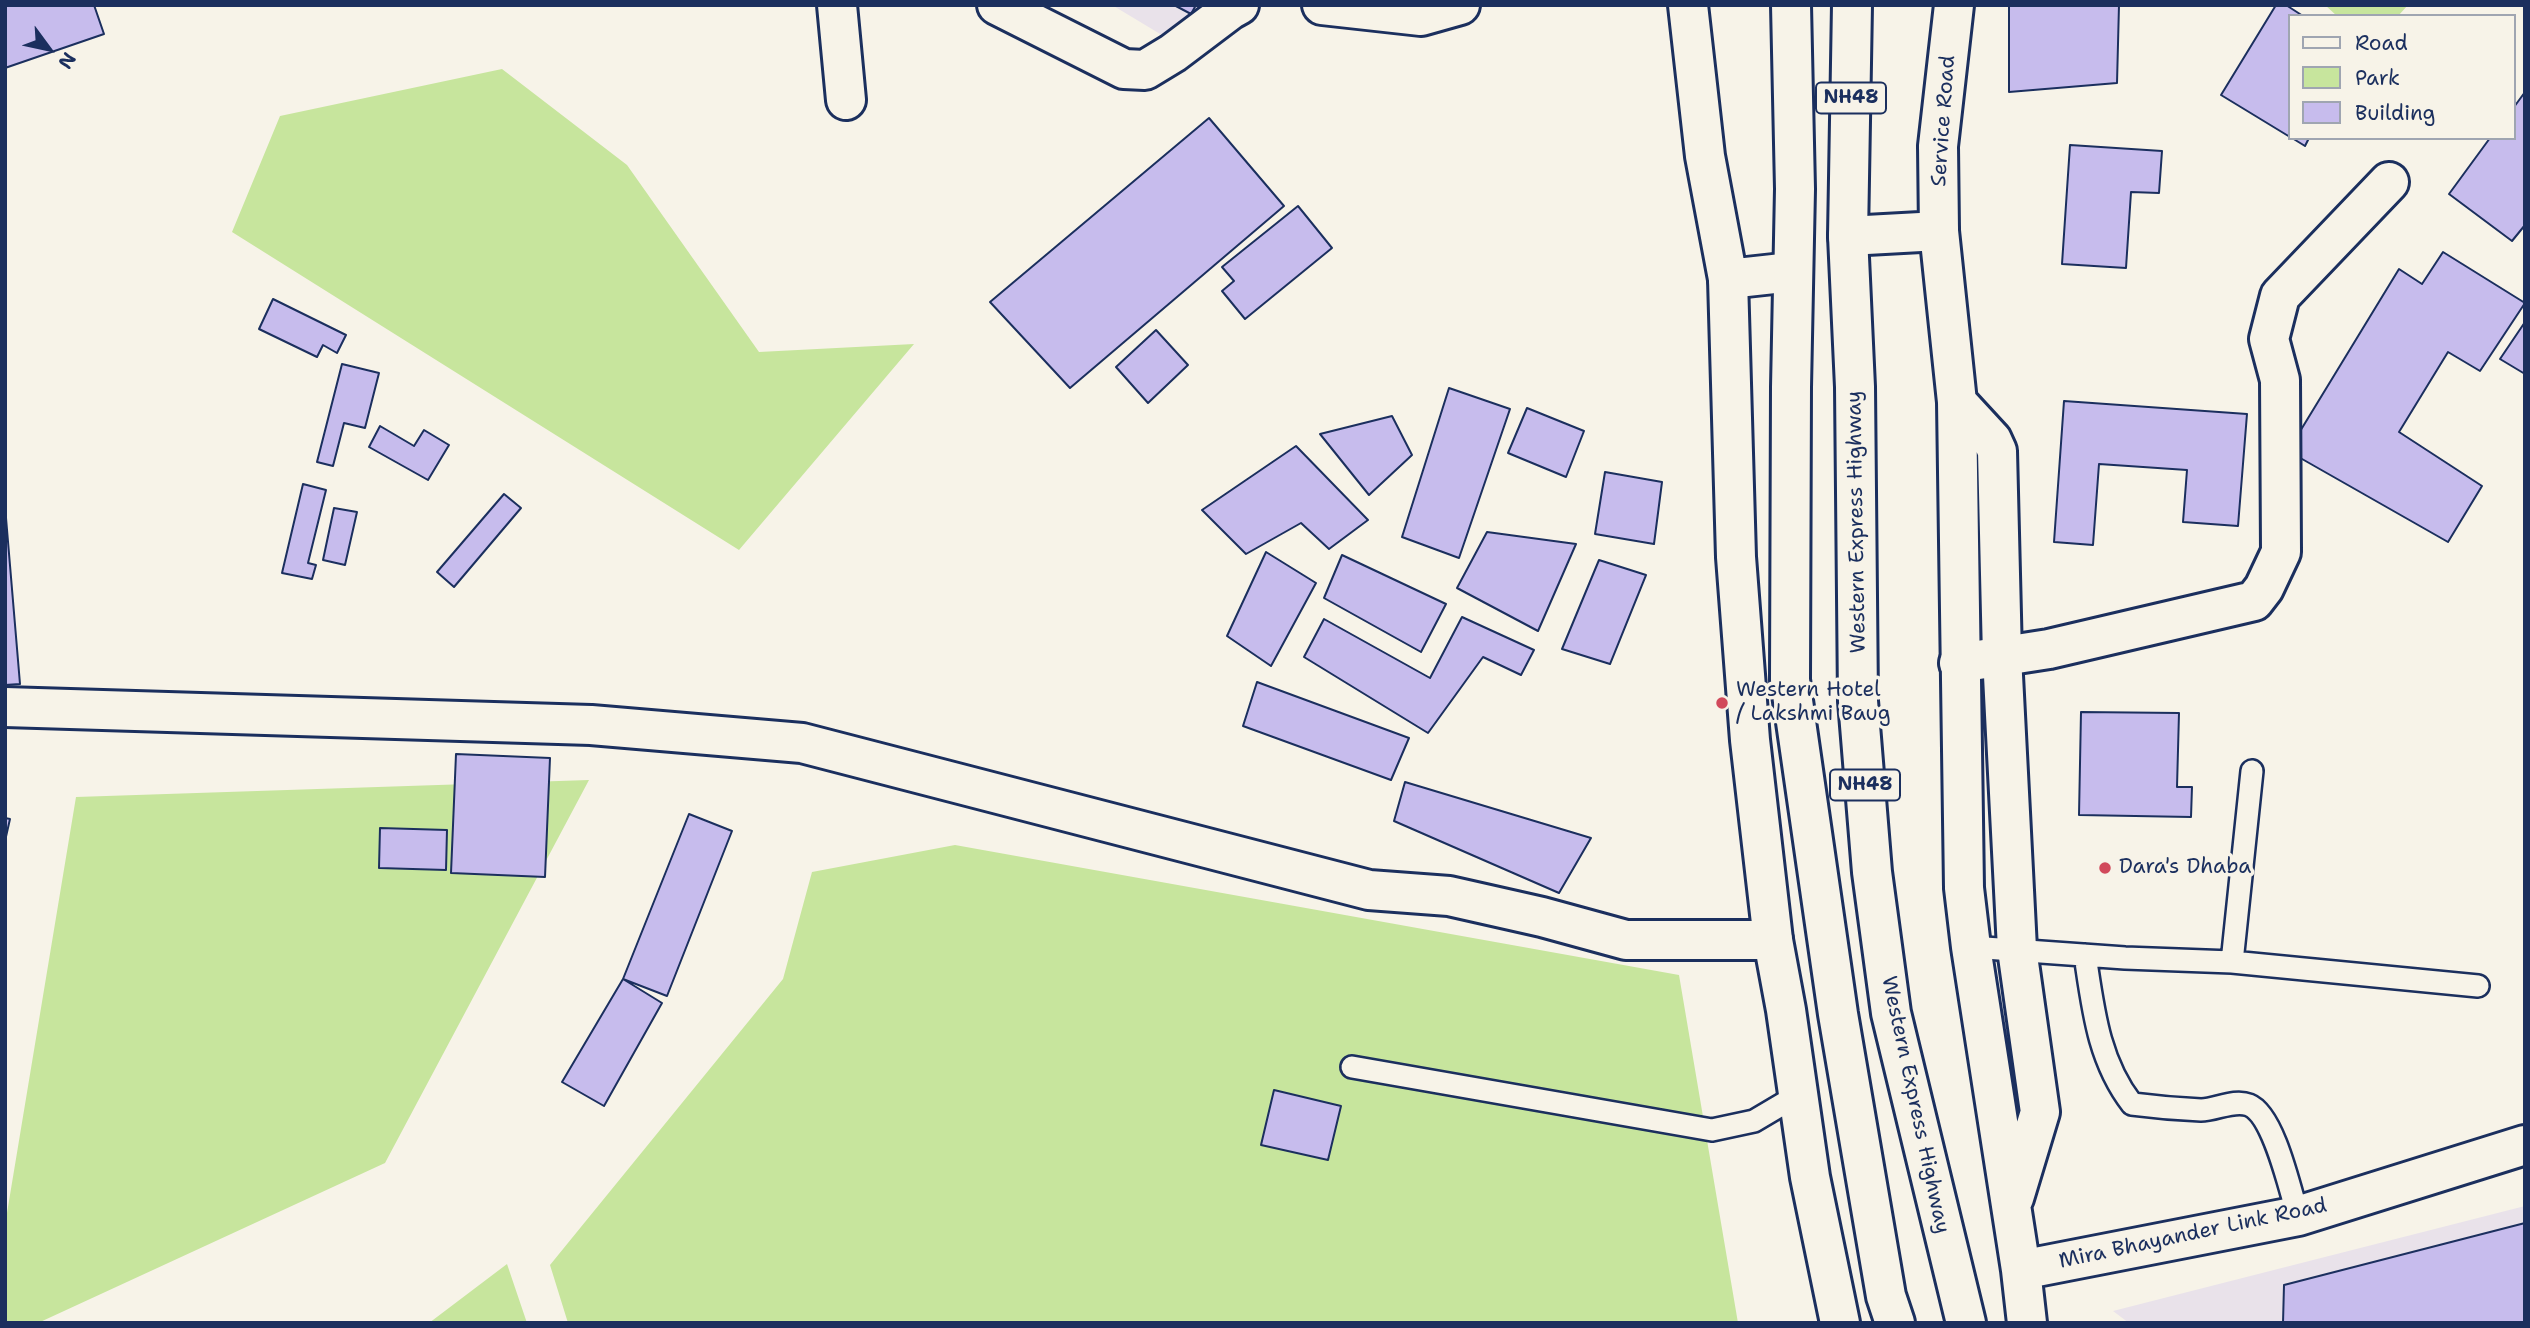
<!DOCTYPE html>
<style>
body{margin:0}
#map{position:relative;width:2530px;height:1328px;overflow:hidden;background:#f7f3e8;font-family:"Shantell Sans",sans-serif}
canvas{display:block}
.frame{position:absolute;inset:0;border:7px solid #1b2f5e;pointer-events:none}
.legend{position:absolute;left:2288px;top:14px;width:228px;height:126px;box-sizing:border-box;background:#f7f3e8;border:2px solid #9fa5b1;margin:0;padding:9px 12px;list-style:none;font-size:21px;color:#1b2f5e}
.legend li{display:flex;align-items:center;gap:14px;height:35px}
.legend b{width:35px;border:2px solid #9fa5b1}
.north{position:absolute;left:14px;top:14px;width:70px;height:70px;-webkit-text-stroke:5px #f7f3e8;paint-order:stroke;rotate:123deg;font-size:19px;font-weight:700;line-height:28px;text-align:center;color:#1b2f5e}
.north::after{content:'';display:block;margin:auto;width:24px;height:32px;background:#1b2f5e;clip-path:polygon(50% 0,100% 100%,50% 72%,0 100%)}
</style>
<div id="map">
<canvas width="2530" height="1328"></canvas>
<div class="frame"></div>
<ul class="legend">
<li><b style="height:9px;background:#f7f3e8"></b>Road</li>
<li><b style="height:19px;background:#c7e59d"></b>Park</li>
<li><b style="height:19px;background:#c7bced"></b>Building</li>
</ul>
<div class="north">N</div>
</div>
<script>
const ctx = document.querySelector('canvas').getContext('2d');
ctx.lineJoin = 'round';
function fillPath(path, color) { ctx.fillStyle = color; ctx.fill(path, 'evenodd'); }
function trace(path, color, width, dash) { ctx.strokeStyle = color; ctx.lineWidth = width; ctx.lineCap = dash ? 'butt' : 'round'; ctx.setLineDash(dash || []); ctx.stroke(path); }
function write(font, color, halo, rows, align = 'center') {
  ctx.font = font + ' "Shantell Sans",sans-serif'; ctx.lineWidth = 7; ctx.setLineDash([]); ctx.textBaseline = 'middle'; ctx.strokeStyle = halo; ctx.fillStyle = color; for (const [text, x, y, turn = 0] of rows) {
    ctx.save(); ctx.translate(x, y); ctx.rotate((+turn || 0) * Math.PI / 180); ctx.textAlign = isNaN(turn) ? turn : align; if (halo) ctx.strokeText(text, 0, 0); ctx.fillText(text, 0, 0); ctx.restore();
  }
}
fillPath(new Path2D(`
 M1112,5H1232L1200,58Z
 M2525,1206V1323H2129L2113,1311Z`), '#e9e2ea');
fillPath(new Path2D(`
 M2325,5H2408L2398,16H2337Z
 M502,69L627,165L759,352L914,344L739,550L232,232L280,116Z
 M589,780L385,1163L38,1323H5V1225L76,797Z
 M955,845L1679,975L1738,1323H568L550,1265L783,979L812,872Z
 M507,1264L527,1323H429Z`), '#c7e59d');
const building = new Path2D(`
 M5,5H94L104,34L5,68Z
 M1174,5H1196L1191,14Z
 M2009,5H2119L2117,83L2009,92Z
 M2276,5H2286L2303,16H2290V137L2221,95Z
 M2525,92V225L2512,241L2449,194L2490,138H2514V107Z
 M1209,118L1284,206L1070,388L990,302Z
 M2292,138H2309L2305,146Z
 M2070,145L2162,151L2159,193L2131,192L2126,268L2062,264Z
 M1298,206L1332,248L1245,319L1222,291L1234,281L1222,267Z
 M2443,252L2525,303L2480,371L2448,352L2399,432L2482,486L2448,542L2288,451L2399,269L2422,284Z
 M273,299L346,335L337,353L323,345L317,357L259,329Z
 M2525,322V374L2500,359Z
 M1156,330L1188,365L1148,403L1116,367Z
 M342,364L379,373L365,428L344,423L333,466L317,462Z
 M1449,388L1510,409L1459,558L1402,537Z
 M2064,401L2247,414L2238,526L2183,522L2187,470L2099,464L2093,545L2054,542Z
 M1527,408L1584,431L1566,477L1508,453Z
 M1392,416L1412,455L1369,495L1320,434Z
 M380,426L414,446L424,430L449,445L428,480L369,447Z
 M1296,446L1368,520L1329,549L1301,523L1246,554L1202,510Z
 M1605,472L1662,482L1654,544L1595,534Z
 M303,484L326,490L308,563L316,565L312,579L282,573Z
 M504,494L521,508L454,587L437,572Z
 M5,506L20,684L5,685Z
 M334,508L357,512L345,565L323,560Z
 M1487,532L1576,544L1538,631L1457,588Z
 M1266,552L1316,583L1271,666L1227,636Z
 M1342,555L1446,604L1421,652L1324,598Z
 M1599,560L1646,575L1610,664L1562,649Z
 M1462,617L1534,650L1521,675L1483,657L1428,733L1304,657L1324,619L1430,678Z
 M1257,682L1409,738L1391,780L1243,726Z
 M2081,712L2179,713L2177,787H2192L2191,817L2079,815Z
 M456,754L550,758L545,877L451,873Z
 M1405,782L1591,838L1559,893L1394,821Z
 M689,814L732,831L667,996L623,979Z
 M5,818L10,819L5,841Z
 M380,828L447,830L446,870L379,868Z
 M623,979L662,1003L604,1106L562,1082Z
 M1274,1090L1341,1106L1328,1160L1261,1145Z
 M2525,1223V1323H2283L2284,1285Z`);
fillPath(building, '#c7bced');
trace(building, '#1b2f5e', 2);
const service = new Path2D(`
 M1971,947L2125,958L2232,962L2478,986
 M2085,955C2093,1008 2098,1060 2132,1104C2155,1107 2178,1109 2201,1110C2216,1110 2234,1099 2249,1105C2274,1115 2290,1190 2298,1216
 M2232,962L2252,771
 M1352,1067L1712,1130L1754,1121L1798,1095`);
const minor = new Path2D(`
 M837,5L846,100
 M997,5L1124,69L1145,70L1173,53L1230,10L1239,5
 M1322,5L1421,16L1460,5
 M1959,663L2049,649L2254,601L2264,588L2281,552L2280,380L2269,339L2280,296L2389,182
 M5,707L591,725L802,743L1369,890L1449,896L1542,917L1626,940H1773`);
const tertiary = new Path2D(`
 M1939,231L1957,402L1964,888L1971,947L2021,1270L2027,1323
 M1728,279L1736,557L1750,740L1773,940L1786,1010L1810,1177L1840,1323
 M1957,402L1992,440L1997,451L2002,656L2017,949L2040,1112L2014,1198
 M2021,1270L2298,1216L2525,1145`);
const secondary = new Path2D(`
 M1688,5L1705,156L1728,279L1792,272
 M1848,236L1939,231L1938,146L1954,5`);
const trunk = new Path2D(`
 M1791,5L1795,189L1791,387L1790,680L1838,1014L1886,1296L1895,1323
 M1852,5L1848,236L1855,387L1858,701L1872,872L1891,1013L1966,1323`);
trace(service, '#1b2f5e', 26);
trace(minor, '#1b2f5e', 44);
trace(tertiary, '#1b2f5e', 44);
trace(secondary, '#1b2f5e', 44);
trace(trunk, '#1b2f5e', 44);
trace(service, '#f7f3e8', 21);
trace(minor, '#f7f3e8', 38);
trace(tertiary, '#f7f3e8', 38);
trace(secondary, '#f7f3e8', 38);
trace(trunk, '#f7f3e8', 38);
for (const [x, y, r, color] of [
 [1722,703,7,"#d1495b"],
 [2105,868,7,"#d1495b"]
]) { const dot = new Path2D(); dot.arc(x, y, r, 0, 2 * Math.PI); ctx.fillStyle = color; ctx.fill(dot); trace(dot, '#f7f3e8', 2.5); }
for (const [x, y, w] of [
 [1851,98,70],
 [1865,785,70]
]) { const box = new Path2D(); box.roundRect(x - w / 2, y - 15.5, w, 31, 5); ctx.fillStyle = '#f7f3e8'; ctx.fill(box); trace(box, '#1b2f5e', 2); }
write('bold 19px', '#1b2f5e', null, [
 ["NH48",1851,98],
 ["NH48",1865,785]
]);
write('21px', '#1b2f5e', '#f7f3e8', [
 ["Service Road",1944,121,-86],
 ["Western Express Highway",1857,522,-91],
 ["Western Express Highway",1915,1105,78],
 ["Mira Bhayander Link Road",2193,1234,-12]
]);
write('21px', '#1b2f5e', '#f7f3e8', [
 ["Western Hotel",1736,691],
 ["/ Lakshmi Baug",1736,715],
 ["Dara's Dhaba",2119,868]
], 'left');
</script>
